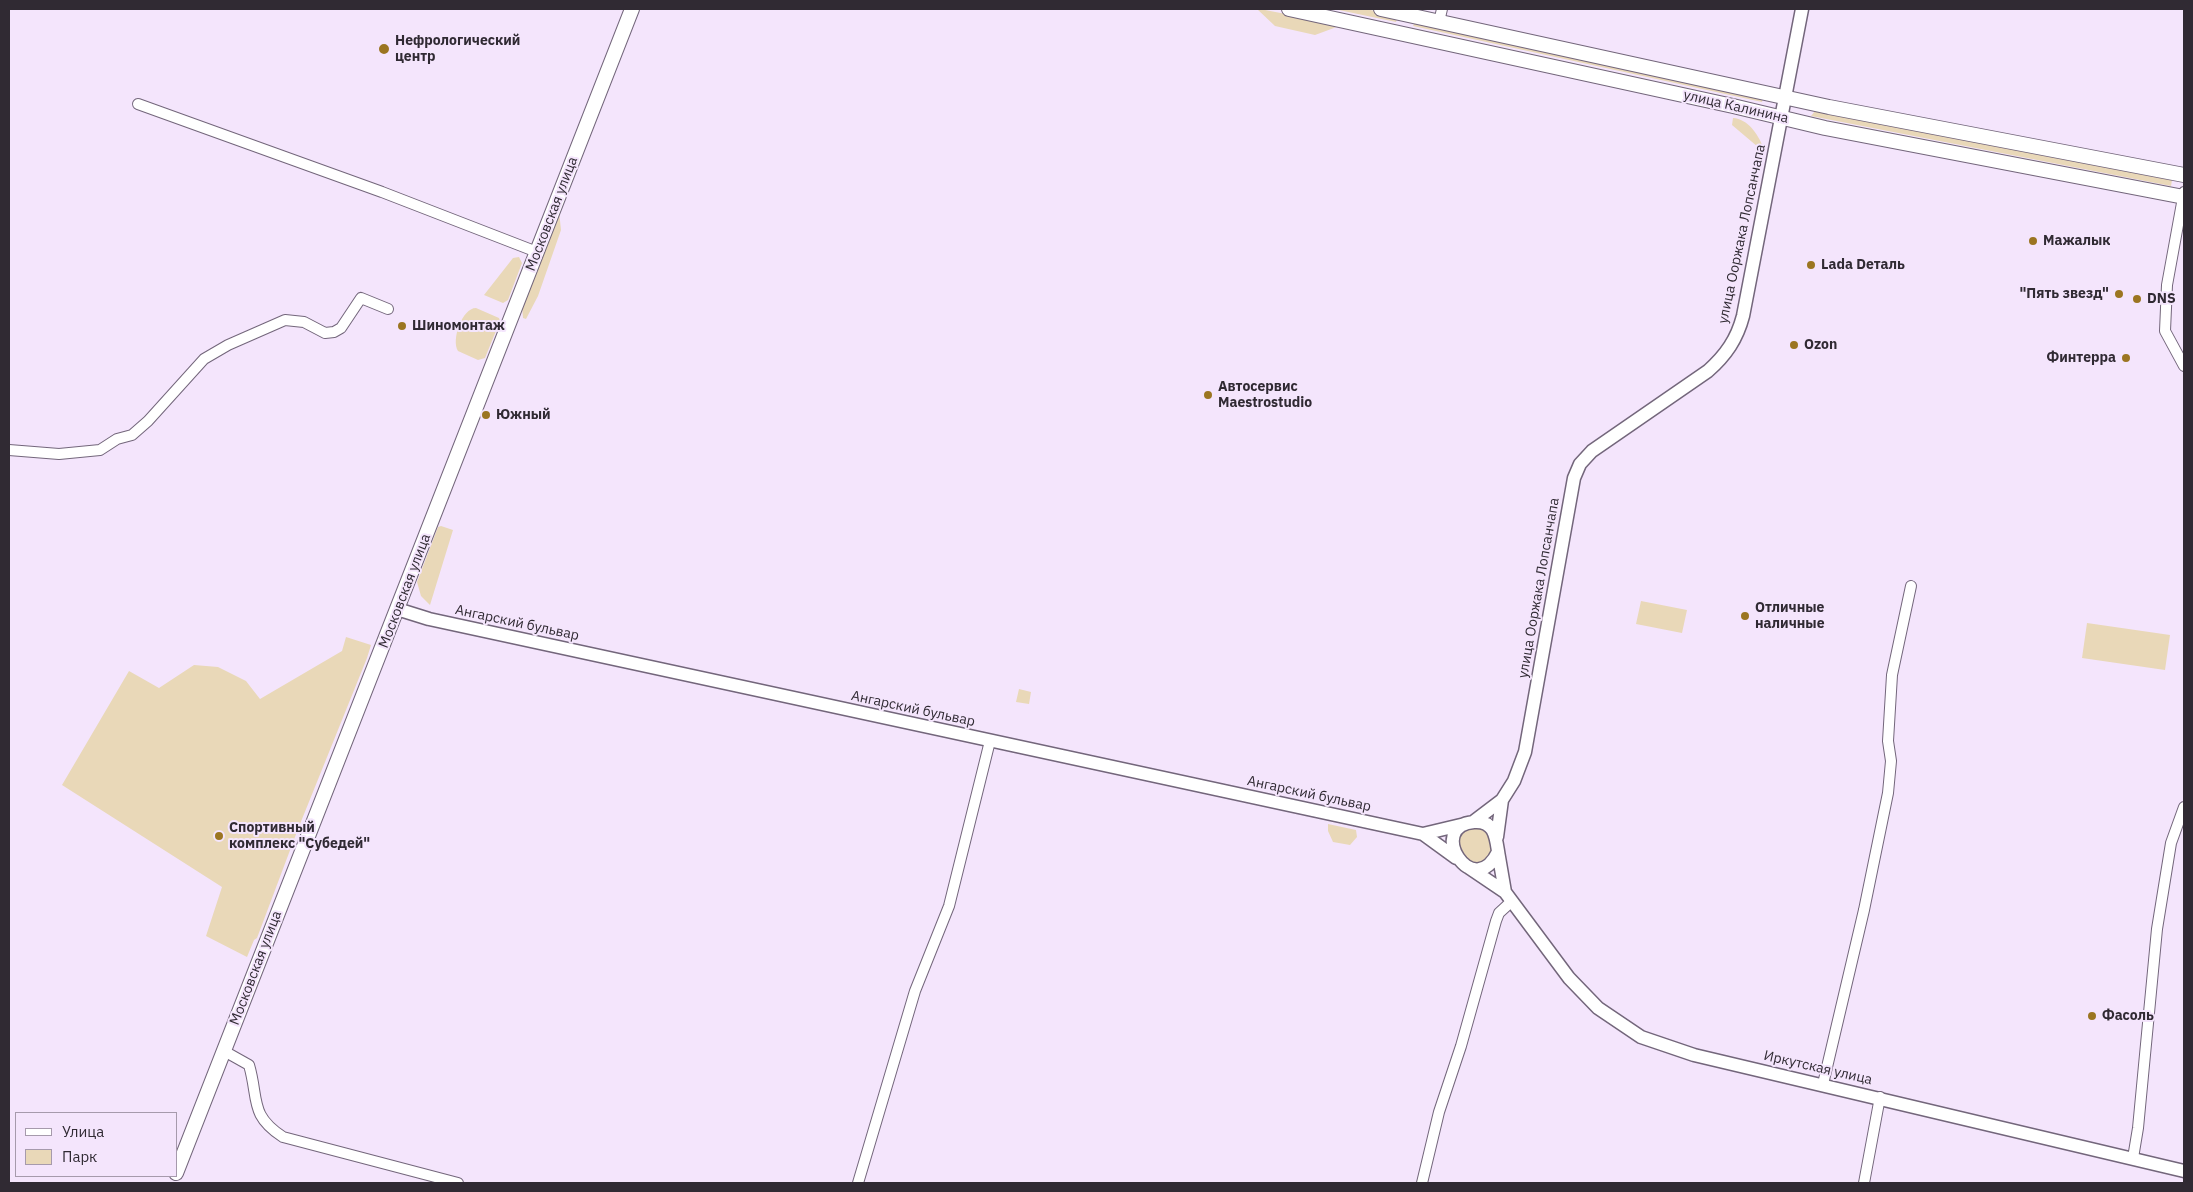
<!DOCTYPE html>
<meta charset="utf-8">
<style>
body{margin:0}
#map{position:relative;width:2193px;height:1192px;overflow:hidden;background:#f4e5fc;font-family:"IBM Plex Sans",sans-serif}
canvas{display:block}
.frame{position:absolute;inset:0;border:10px solid #302a33;pointer-events:none}
.legend{position:absolute;left:15px;top:1112px;width:162px;height:65px;box-sizing:border-box;background:#f4e5fc;border:1px solid #a69aac;margin:0;padding:6px 9px;list-style:none;font-size:15px;color:#302a33}
.legend li{display:flex;align-items:center;gap:10px;height:25px}
.legend b{width:25px;border:1px solid #a69aac}
</style>
<div id="map">
<canvas width="2193" height="1192"></canvas>
<div class="frame"></div>
<ul class="legend">
<li><b style="height:6px;background:#fff"></b>Улица</li>
<li><b style="height:14px;background:#e9d8b8"></b>Парк</li>
</ul>
</div>
<script>
const ctx = document.querySelector('canvas').getContext('2d');
ctx.lineJoin = 'round';
function fillPath(path, color) { ctx.fillStyle = color; ctx.fill(path, 'evenodd'); }
function trace(path, color, width, dash) { ctx.strokeStyle = color; ctx.lineWidth = width; ctx.lineCap = dash ? 'butt' : 'round'; ctx.setLineDash(dash || []); ctx.stroke(path); }
function write(font, color, halo, rows, align = 'center') {
  ctx.font = font + ' "IBM Plex Sans",sans-serif'; ctx.lineWidth = 4; ctx.setLineDash([]); ctx.textBaseline = 'middle'; ctx.strokeStyle = halo; ctx.fillStyle = color; for (const [text, x, y, turn = 0] of rows) {
    ctx.save(); ctx.translate(x, y); ctx.rotate((+turn || 0) * Math.PI / 180); ctx.textAlign = isNaN(turn) ? turn : align; if (halo) ctx.strokeText(text, 0, 0); ctx.fillText(text, 0, 0); ctx.restore();
  }
}
fillPath(new Path2D(`
 M1257,9H1260L1342,25L1315,35L1275,26Z
 M1334,9H1366L1398,16L1396,22Z
 M1416,20L1764,95L1762,102L1413,26Z
 M1815,111L2172,180L2171,186L1811,116Z
 M1733,118C1748,119 1758,134 1763,147H1758L1732,125Z
 M559,211L561,230L538,296L526,319L523,318L522,306Z
 M519,257L522,263L508,300L503,303L484,295L513,258Z
 M476,308L499,318L500,321L485,358L478,360L458,351C451,340 462,308 476,308Z
 M441,526L453,530L430,605L421,596L417,582L438,527Z
 M1641,601L1687,610L1682,633L1636,624Z
 M2087,623L2170,635L2165,670L2082,658Z
 M346,637L371,645L367,658L298,829L257,938L254,940L247,957L206,936L222,887L62,785L129,671L159,688L194,665L218,667L246,681L260,699L342,651Z
 M1019,689L1031,692L1029,704L1016,702Z
 M1328,824L1356,830L1357,837L1350,845L1333,842L1328,831Z
 M1458 845a18 18 0 1 1 36 0a18 18 0 1 1-36 0Z`), '#e9d8b8');
const minor = new Path2D(`
 M1439,22L1442,9
 M138,104L382,192L537,252
 M2184,192L2167,285L2165,331L2184,366
 M9,450L59,454L100,450L117,439L132,435L148,421L204,359L228,345L285,320L304,322L325,333L334,332L341,328L361,298L388,309
 M224,1051L249,1065C259,1099 249,1115 283,1137L458,1183
 M1823,1084L1864,910L1888,793L1891,761L1888,741L1892,675L1911,586
 M2133,1158L2138,1128L2157,929L2171,843L2184,807
 M858,1183L915,991L949,906L990,741
 M1422,1183L1439,1112L1461,1046L1496,921L1499,913L1512,901
 M1864,1183L1880,1097`);
const tertiary = new Path2D(`
 M397,609L429,619L1423,834L1465,824
 M1473,822L1502,800
 M1423,834L1456,858
 M1497,837L1502,800L1514,781L1525,752L1574,478L1580,464L1592,451L1708,371C1726,355 1737,339 1743,316L1802,9
 M1498,852C1473,903 1425,826 1474,822C1497,820 1496,842 1499,857C1501,869 1503,880 1505,892
 M1468,867L1505,892L1569,978L1598,1008L1641,1037L1694,1055L2184,1171`);
const secondary = new Path2D(`
 M1289,9L1733,106L1825,128L2184,197
 M1381,9L1829,107L2184,175
 M176,1173L632,9`);
trace(minor, '#73667b', 12);
trace(tertiary, '#73667b', 15);
trace(secondary, '#73667b', 16);
trace(minor, '#fff', 10);
trace(tertiary, '#fff', 12);
trace(secondary, '#fff', 14);
for (const [x, y, r, color] of [
 [384,49,6,"#9b7521"],
 [2033,241,5,"#9b7521"],
 [1811,265,5,"#9b7521"],
 [2119,294,5,"#9b7521"],
 [2137,299,5,"#9b7521"],
 [402,326,5,"#9b7521"],
 [1794,345,5,"#9b7521"],
 [2126,358,5,"#9b7521"],
 [1208,395,5,"#9b7521"],
 [486,415,5,"#9b7521"],
 [1745,616,5,"#9b7521"],
 [219,836,5,"#9b7521"],
 [2092,1016,5,"#9b7521"]
]) { const dot = new Path2D(); dot.arc(x, y, r, 0, 2 * Math.PI); ctx.fillStyle = color; ctx.fill(dot); trace(dot, '#f4e5fc', 2); }
write('bold 14px', '#302a33', '#f4e5fc', [
 ["Нефрологический",395,41],
 ["центр",395,57],
 ["Мажалык",2043,241],
 ["Lada Dеталь",1821,265],
 ["\"Пять звезд\"",2109,294,"right"],
 ["DNS",2147,299],
 ["Шиномонтаж",412,326],
 ["Ozon",1804,345],
 ["Финтерра",2116,358,"right"],
 ["Автосервис",1218,387],
 ["Maestrostudio",1218,403],
 ["Южный",496,415],
 ["Отличные",1755,608],
 ["наличные",1755,624],
 ["Спортивный",229,828],
 ["комплекс \"Субедей\"",229,844],
 ["Фасоль",2102,1016]
], 'left');
write('14px', '#302a33', '#f4e5fc', [
 ["улица Калинина",1736,107,13],
 ["Московская улица",552,214,-69],
 ["улица Ооржака Лопсанчапа",1742,234,-78],
 ["улица Ооржака Лопсанчапа",1539,588,-80],
 ["Московская улица",405,591,-69],
 ["Ангарский бульвар",517,623,12],
 ["Ангарский бульвар",913,709,12],
 ["Ангарский бульвар",1309,794,12],
 ["Московская улица",256,968,-69],
 ["Иркутская улица",1818,1068,13]
]);
</script>
